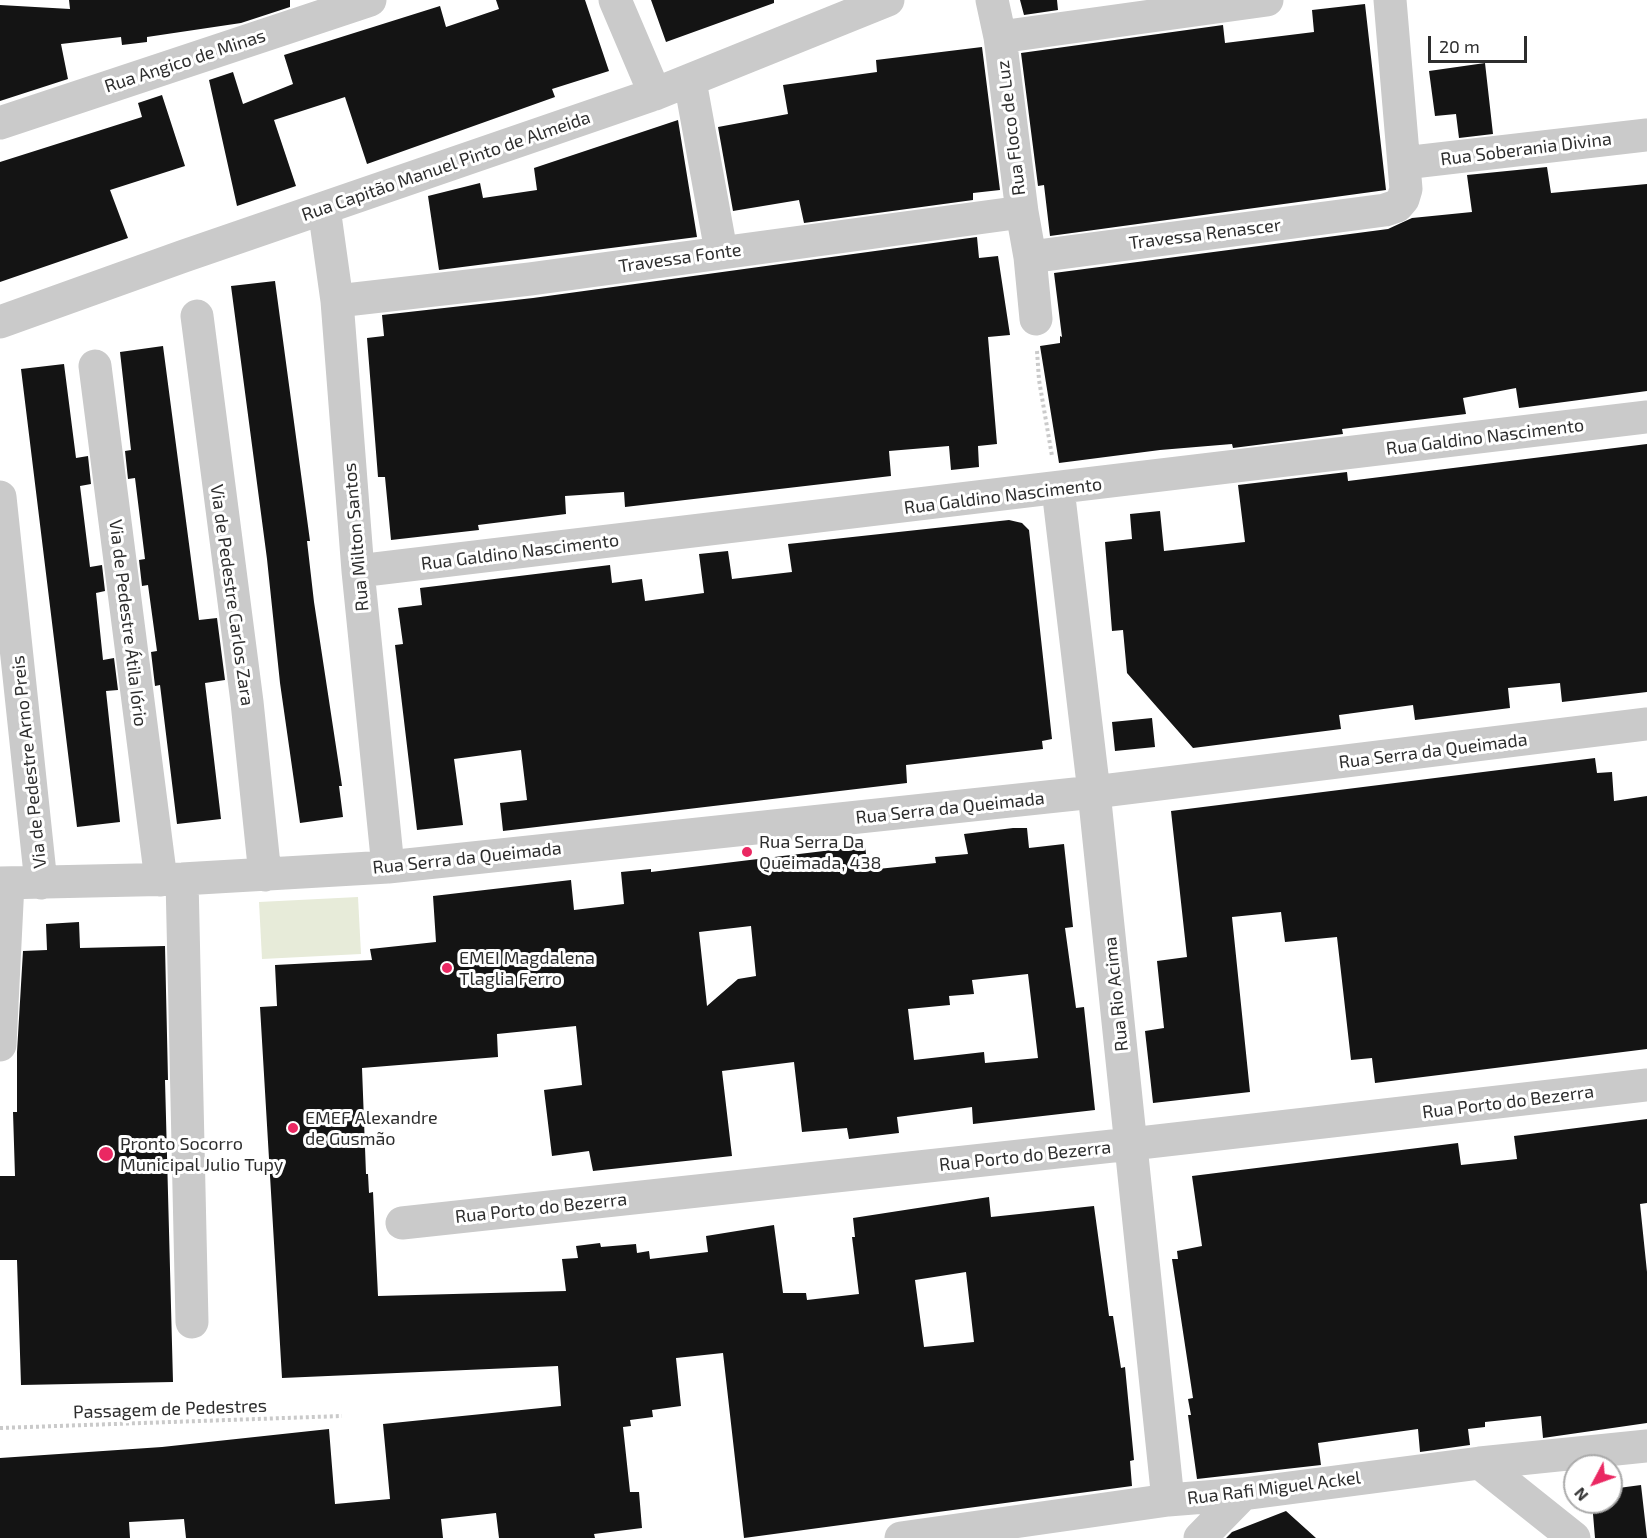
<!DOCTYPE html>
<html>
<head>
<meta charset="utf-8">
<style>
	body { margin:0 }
	#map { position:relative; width:1647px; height:1538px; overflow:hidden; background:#fff; font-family:"Exo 2",sans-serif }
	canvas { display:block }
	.north { position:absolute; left:1563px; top:1454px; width:60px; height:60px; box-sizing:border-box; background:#fff; border:2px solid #ababab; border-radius:50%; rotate:229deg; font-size:16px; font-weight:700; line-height:24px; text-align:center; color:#2d2d2d }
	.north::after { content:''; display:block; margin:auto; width:21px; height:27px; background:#ea2862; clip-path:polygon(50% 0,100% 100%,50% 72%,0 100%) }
	.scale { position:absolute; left:1428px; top:36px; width:99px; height:27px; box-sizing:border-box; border:3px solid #2d2d2d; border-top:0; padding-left:8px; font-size:18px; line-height:21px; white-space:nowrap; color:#2d2d2d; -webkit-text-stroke:4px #fff; paint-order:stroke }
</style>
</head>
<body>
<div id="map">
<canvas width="1647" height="1538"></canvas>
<div class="north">N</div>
<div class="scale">20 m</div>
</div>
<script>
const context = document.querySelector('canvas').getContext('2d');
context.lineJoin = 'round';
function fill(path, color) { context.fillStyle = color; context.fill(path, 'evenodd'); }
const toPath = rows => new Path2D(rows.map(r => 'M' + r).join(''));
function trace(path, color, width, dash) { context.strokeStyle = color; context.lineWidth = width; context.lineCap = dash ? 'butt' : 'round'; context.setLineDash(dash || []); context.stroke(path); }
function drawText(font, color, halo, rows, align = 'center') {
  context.font = font + ' "Exo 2",sans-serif'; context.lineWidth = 6; context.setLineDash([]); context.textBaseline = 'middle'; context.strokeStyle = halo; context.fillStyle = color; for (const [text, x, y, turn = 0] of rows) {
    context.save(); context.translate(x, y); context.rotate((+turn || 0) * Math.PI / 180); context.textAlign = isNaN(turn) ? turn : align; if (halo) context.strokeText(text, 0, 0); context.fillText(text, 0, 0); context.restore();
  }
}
fill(toPath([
	[358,897,361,954,262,959,259,902]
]), '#e7ebd9');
fill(toPath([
	[69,0,290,0,290,7,241,23,147,37,147,42,122,45,121,37,61,44,68,79,0,101,0,5,70,9],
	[496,0,585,0,609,71,552,89,555,97,367,164,345,97,274,120,296,186,237,206,209,80,233,72,243,104,293,84,284,55,440,6,446,27,499,9],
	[651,0,774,0,774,3,666,42],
	[1020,0,1057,0,1058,10,1024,15],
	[1365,4,1386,190,1050,236,1044,185,1038,186,1021,53,1223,25,1225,43,1314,32,1312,10],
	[982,47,1000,190,973,193,973,200,804,223,799,200,733,211,718,127,788,114,783,85,877,72,876,60],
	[1485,63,1493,134,1459,138,1456,114,1435,116,1429,71],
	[162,95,185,166,110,190,128,238,0,282,0,162,142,117,138,103],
	[678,120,697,237,439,270,428,196,480,183,483,198,537,190,534,168],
	[1547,167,1551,193,1647,184,1647,391,1519,408,1516,388,1463,398,1466,414,1342,429,1343,434,1233,448,1232,444,1160,450,1059,463,1040,346,1060,343,1060,336,1062,337,1054,273,1388,229,1412,218,1472,212,1467,175],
	[977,237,979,258,998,256,1010,335,988,337,997,444,978,446,979,467,951,470,949,446,889,451,891,476,625,507,624,492,565,496,566,514,478,525,479,530,391,540,385,477,378,477,367,338,384,336,382,315,533,298],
	[275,281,310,541,307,541,314,602,342,786,339,786,343,817,300,823,280,683,267,559,231,286],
	[163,346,199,620,217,618,225,680,205,683,221,819,177,824,160,685,155,686,151,652,157,651,148,585,142,586,139,560,145,559,135,478,128,479,125,451,131,450,120,352],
	[64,364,76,458,88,456,91,484,80,486,90,567,102,565,105,591,96,593,103,660,114,658,118,690,106,691,120,822,77,827,21,369],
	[1647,444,1647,692,1562,702,1560,683,1508,688,1510,708,1415,720,1413,705,1339,715,1341,729,1193,748,1127,673,1123,630,1112,631,1105,542,1132,539,1130,514,1160,511,1164,551,1245,542,1238,485,1347,472,1348,481],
	[1009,520,1022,523,1029,530,1052,739,1042,741,1043,749,906,765,907,783,503,831,500,803,527,800,521,750,454,759,463,825,417,830,395,645,403,644,398,608,422,605,420,588,610,565,612,583,642,579,645,601,704,593,699,554,728,551,732,579,792,572,788,544],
	[1152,718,1155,747,1115,751,1112,722],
	[1595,758,1597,773,1612,772,1614,801,1647,796,1647,1049,1375,1083,1372,1058,1351,1060,1337,937,1285,942,1281,912,1232,917,1250,1092,1153,1103,1145,1031,1164,1028,1157,961,1187,957,1171,811],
	[1013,828,1027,828,1029,848,1064,844,1073,927,1065,928,1076,1008,1084,1007,1095,1110,973,1124,972,1107,897,1117,899,1133,849,1139,847,1128,802,1132,794,1062,722,1071,732,1156,593,1171,589,1151,552,1156,544,1090,582,1085,576,1026,497,1034,498,1057,362,1068,366,1174,368,1174,369,1193,373,1192,378,1296,566,1291,562,1259,578,1258,576,1246,600,1243,601,1247,636,1244,637,1253,649,1251,650,1259,708,1252,706,1236,774,1225,783,1293,806,1293,807,1300,859,1294,852,1237,855,1237,853,1218,989,1197,991,1217,1094,1206,1109,1316,1113,1316,1121,1368,1125,1367,1134,1460,1130,1461,1132,1486,744,1538,723,1353,676,1358,681,1406,652,1410,653,1417,630,1420,631,1426,623,1427,630,1492,639,1492,642,1528,594,1534,595,1538,499,1538,496,1513,441,1519,443,1538,186,1538,184,1519,129,1522,130,1538,0,1538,0,1458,162,1447,329,1429,335,1504,390,1499,383,1424,561,1406,558,1366,282,1378,260,1007,277,1006,275,965,372,960,370,949,436,942,433,896,571,880,574,910,624,904,621,872,651,869,651,872,865,846,868,870,936,863,935,857,968,854,964,834],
	[751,926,756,976,738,979,707,1006,699,932],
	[1028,974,1038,1058,985,1063,984,1052,914,1060,908,1009,950,1005,949,996,974,994,972,980],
	[966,1272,974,1342,924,1347,915,1280],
	[79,922,80,948,165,946,168,1080,165,1080,173,1382,21,1385,17,1260,0,1260,0,1176,15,1176,13,1112,17,1112,17,1052,23,951,47,950,46,924],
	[1647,1119,1647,1203,1640,1204,1647,1272,1647,1423,1543,1438,1541,1416,1485,1422,1485,1427,1468,1429,1470,1445,1420,1452,1418,1429,1318,1443,1321,1465,1197,1479,1188,1415,1191,1415,1188,1399,1193,1398,1172,1259,1178,1259,1177,1251,1202,1246,1192,1176,1458,1143,1461,1165,1517,1159,1514,1136],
	[1641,1485,1647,1538,1595,1538,1592,1502,1611,1502,1611,1489],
	[1286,1511,1316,1538,1226,1538,1232,1532]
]), '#141414');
trace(toPath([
	[1037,351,1039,380,1052,456],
	[0,1428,342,1416]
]), '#cacaca', 4, [3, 3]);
trace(toPath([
	[615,0,655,94],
	[992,0,1000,37,1022,212,1030,257,1036,319],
	[1000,37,1267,0],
	[690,81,721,251],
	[0,123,370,0],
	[1404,163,1647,135],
	[324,208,337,301,358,571,388,867],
	[1030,257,1385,210,1397,206,1403,199,1406,189,1390,0],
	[337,301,530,279,1022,212],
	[197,316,247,702,265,875],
	[0,322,184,256,655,94,888,0],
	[95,366,161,880],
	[1058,489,1094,792,1168,1500],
	[0,497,41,883],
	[358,571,1647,417],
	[182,879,192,1322],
	[0,883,182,879,388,867,1094,792,1647,724],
	[0,1045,8,883],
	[402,1223,1131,1144,1647,1085],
	[1480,1463,1574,1538],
	[901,1538,1168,1500,1243,1494,1480,1463,1647,1446],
	[1200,1538,1243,1494]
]), '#cacaca', 33);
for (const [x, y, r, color] of [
	[747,852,6,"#ea2862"],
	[447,968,6,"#ea2862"],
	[293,1128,6,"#ea2862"],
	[106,1154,8,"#ea2862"]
]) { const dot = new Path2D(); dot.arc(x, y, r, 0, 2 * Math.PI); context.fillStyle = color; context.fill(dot); trace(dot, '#fff', 2); }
drawText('18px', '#2d2d2d', '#fff', [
	["Rua Angico de Minas",185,61,-18],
	["Rua Floco de Luz",1011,128,-97],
	["Rua Soberania Divina",1526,149,-7],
	["Rua Capitão Manuel Pinto de Almeida",446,166,-19],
	["Travessa Renascer",1205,234,-7],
	["Travessa Fonte",680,258,-8],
	["Rua Galdino Nascimento",1485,437,-7],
	["Rua Galdino Nascimento",1003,496,-7],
	["Rua Milton Santos",356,537,-95],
	["Rua Galdino Nascimento",520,552,-7],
	["Via de Pedestre Carlos Zara",232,595,82],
	["Via de Pedestre Átila Iório",128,623,83],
	["Rua Serra da Queimada",1433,751,-7],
	["Via de Pedestre Arno Preis",29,762,-96],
	["Rua Serra da Queimada",950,808,-6],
	["Rua Serra da Queimada",467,858,-6],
	["Rua Rio Acima",1116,994,-96],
	["Rua Porto do Bezerra",1508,1102,-7],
	["Rua Porto do Bezerra",1025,1156,-6],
	["Rua Porto do Bezerra",541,1208,-6],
	["Passagem de Pedestres",170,1409,-2],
	["Rua Rafi Miguel Ackel",1274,1488,-7]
]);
drawText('18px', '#2d2d2d', '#fff', [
	["Rua Serra Da",759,842],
	["Queimada, 438",759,863],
	["EMEI Magdalena",459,958],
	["Tlaglia Ferro",459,979],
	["EMEF Alexandre",305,1118],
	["de Gusmão",305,1139],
	["Pronto Socorro",120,1144],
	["Municipal Julio Tupy",120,1165]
], 'left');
</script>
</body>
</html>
